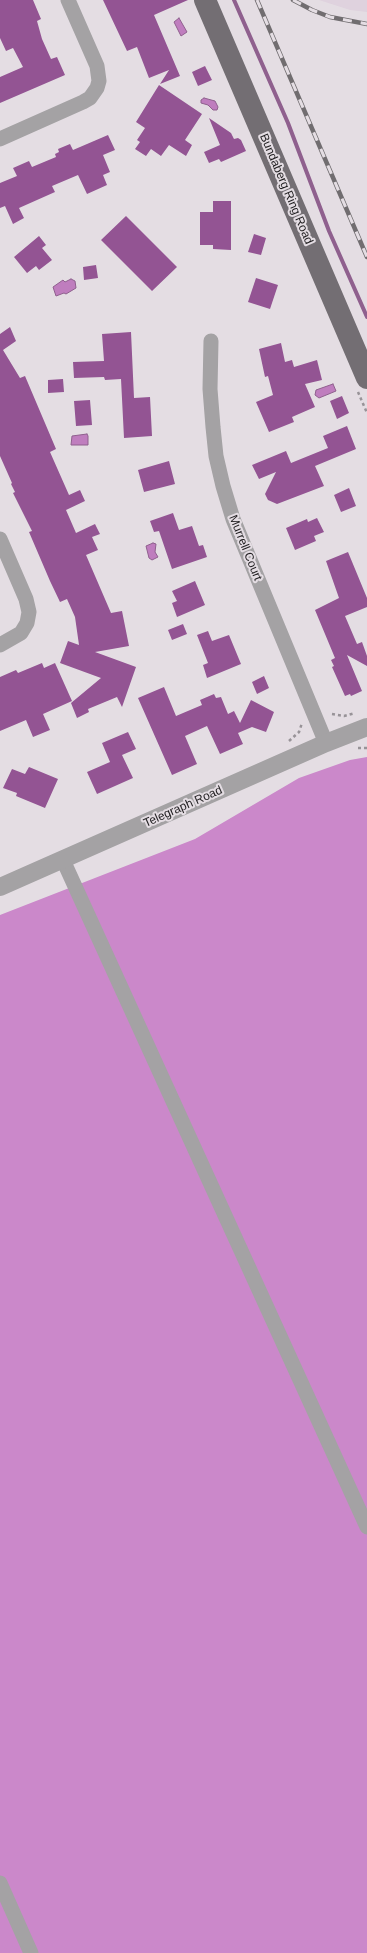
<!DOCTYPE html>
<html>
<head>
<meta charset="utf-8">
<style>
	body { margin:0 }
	canvas { display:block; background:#e4dde3 }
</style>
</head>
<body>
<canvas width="367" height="1953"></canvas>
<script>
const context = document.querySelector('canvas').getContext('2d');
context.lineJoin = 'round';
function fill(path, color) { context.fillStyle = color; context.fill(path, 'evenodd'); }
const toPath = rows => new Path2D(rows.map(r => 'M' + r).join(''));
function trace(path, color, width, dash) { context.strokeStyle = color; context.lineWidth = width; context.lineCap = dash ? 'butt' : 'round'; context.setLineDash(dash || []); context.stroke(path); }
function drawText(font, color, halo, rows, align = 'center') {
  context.font = font + ' Helvetica,sans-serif'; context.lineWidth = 4; context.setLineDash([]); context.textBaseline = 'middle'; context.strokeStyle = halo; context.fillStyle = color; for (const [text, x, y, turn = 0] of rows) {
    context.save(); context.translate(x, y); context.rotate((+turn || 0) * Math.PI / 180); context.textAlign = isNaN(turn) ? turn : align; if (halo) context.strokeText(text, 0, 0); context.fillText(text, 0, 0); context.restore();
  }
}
fill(toPath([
	[319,0,367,0,367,12,350,10]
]), '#dfd2de');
fill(toPath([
	[367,757,367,1953,0,1953,0,915,195,839,299,778,350,760]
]), '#cb88ca');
const water = toPath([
	[179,18,187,32,181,36,174,22,179,18],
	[204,98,215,101,218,107,217,110,213,110,208,105,201,103,201,100,204,98],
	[71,279,75,281,76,288,66,294,64,293,56,296,53,287,63,280,65,282,71,279],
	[333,384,336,391,319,398,315,395,316,390,333,384],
	[87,434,88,436,88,445,71,445,72,436,87,434],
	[153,543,156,544,155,552,158,557,152,560,149,558,146,546,153,543]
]);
fill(water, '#bf7dbe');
trace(water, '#8f608e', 1);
trace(toPath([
	[234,0,288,123,329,231,367,317]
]), '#8f608e', 4);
fill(toPath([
	[0,0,33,0,41,19,37,21,42,39,51,59,57,57,65,75,0,103,0,77,23,67,13,48,6,51,0,38],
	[103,0,188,0,154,15,180,76,160,84,169,70,149,78,137,47,127,51],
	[205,66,212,80,198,86,192,72],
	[159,85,202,114,185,140,192,145,186,156,169,145,161,156,151,149,146,156,135,149,140,142,137,140,145,128,136,122],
	[209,118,231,133,234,139,238,138,241,140,246,151,221,162,219,159,209,163,204,152,220,145],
	[108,135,115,150,103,155,110,172,103,175,107,185,87,194,78,175,52,186,55,192,19,208,24,218,13,224,5,206,0,208,0,183,17,176,13,168,29,161,32,167,56,157,55,154,59,152,58,149,70,144,73,150],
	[213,201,231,201,231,250,213,249,213,245,200,245,200,212,213,212],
	[126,216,177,267,152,291,101,240],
	[254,234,266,238,261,255,248,252],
	[39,236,46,245,42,248,52,260,39,270,36,266,27,273,14,257],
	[96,265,98,278,84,280,83,267],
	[256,278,278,285,270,309,248,302],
	[10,327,16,341,3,350,20,378,25,376,56,449,50,452,69,495,80,490,85,501,66,510,76,533,95,524,100,534,92,537,98,550,86,555,111,613,122,611,129,646,95,652,136,667,122,707,117,697,88,709,89,712,77,718,71,703,101,678,60,663,68,641,79,645,75,617,67,599,60,602,50,581,29,532,32,531,13,493,15,492,11,484,12,483,0,456,0,334],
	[131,332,134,398,150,397,152,436,124,438,121,379,105,380,104,377,74,378,73,362,104,361,102,334],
	[281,343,285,362,292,360,294,367,317,360,322,380,305,384,315,407,292,417,294,422,269,432,256,402,273,395,268,376,265,377,259,349],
	[63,379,64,392,48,393,48,380],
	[342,396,349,413,337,419,330,401],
	[90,400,92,425,76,426,74,401],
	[347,426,356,449,315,466,324,486,277,504,268,500,265,494,276,472,259,479,252,465,286,451,291,463,328,448,323,436],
	[169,461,175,484,144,492,138,470],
	[349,488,356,506,341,512,334,495],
	[173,513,179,530,192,526,199,546,203,545,207,557,172,569,159,531,154,532,150,521],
	[317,518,324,532,314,536,316,541,295,550,286,528,307,519,308,522],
	[348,552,367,598,367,607,345,616,357,644,362,642,367,656,367,666,347,655,362,691,351,696,350,694,345,696,332,667,334,666,331,660,335,658,315,610,339,598,326,561],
	[195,581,205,605,177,617,172,603,177,601,172,591],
	[183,624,187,634,172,640,168,630],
	[208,631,212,641,229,635,241,664,207,678,203,665,208,663,197,635],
	[42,663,44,668,55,663,72,701,43,714,50,730,33,737,26,720,0,731,0,677,16,670,18,673],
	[264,676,269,688,257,694,252,682],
	[164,687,176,716,202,705,200,700,214,694,216,698,221,697,228,714,234,711,240,723,251,700,274,712,266,732,252,727,238,733,243,744,220,754,207,726,185,736,197,764,172,775,138,698],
	[128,732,136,749,122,755,133,778,97,794,87,772,110,762,102,743],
	[29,767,58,779,45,808,16,796,17,793,3,788,12,769,25,774]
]), '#935493');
trace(toPath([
	[358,392,367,413],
	[332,714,344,716,355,713],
	[289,741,299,732,302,723],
	[358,748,367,748]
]), '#989398', 2.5, [3, 3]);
trace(toPath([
	[0,139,83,102,90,98,97,88,99,81,97,66,68,0],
	[211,341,210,389,213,427,216,456,223,486,233,519,326,743],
	[0,539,26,599,29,612,27,623,21,633,0,645],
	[63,860,367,1527],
	[0,1883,31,1953]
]), '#a4a2a4', 15);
trace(toPath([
	[0,887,326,743,367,727]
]), '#a4a2a4', 18);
trace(toPath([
	[205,0,367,378]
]), '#736e73', 22);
const rail = toPath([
	[257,0,367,257],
	[293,0,312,10,330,17,367,24]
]);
trace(rail, '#716d70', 4.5);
trace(rail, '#e4dde3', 3, [9]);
drawText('12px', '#1f1d1f', '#e4dde3', [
	["Bundaberg Ring Road",286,189,67],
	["Murrell Court",245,548,68],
	["Telegraph Road",183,807,-24]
]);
</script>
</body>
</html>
